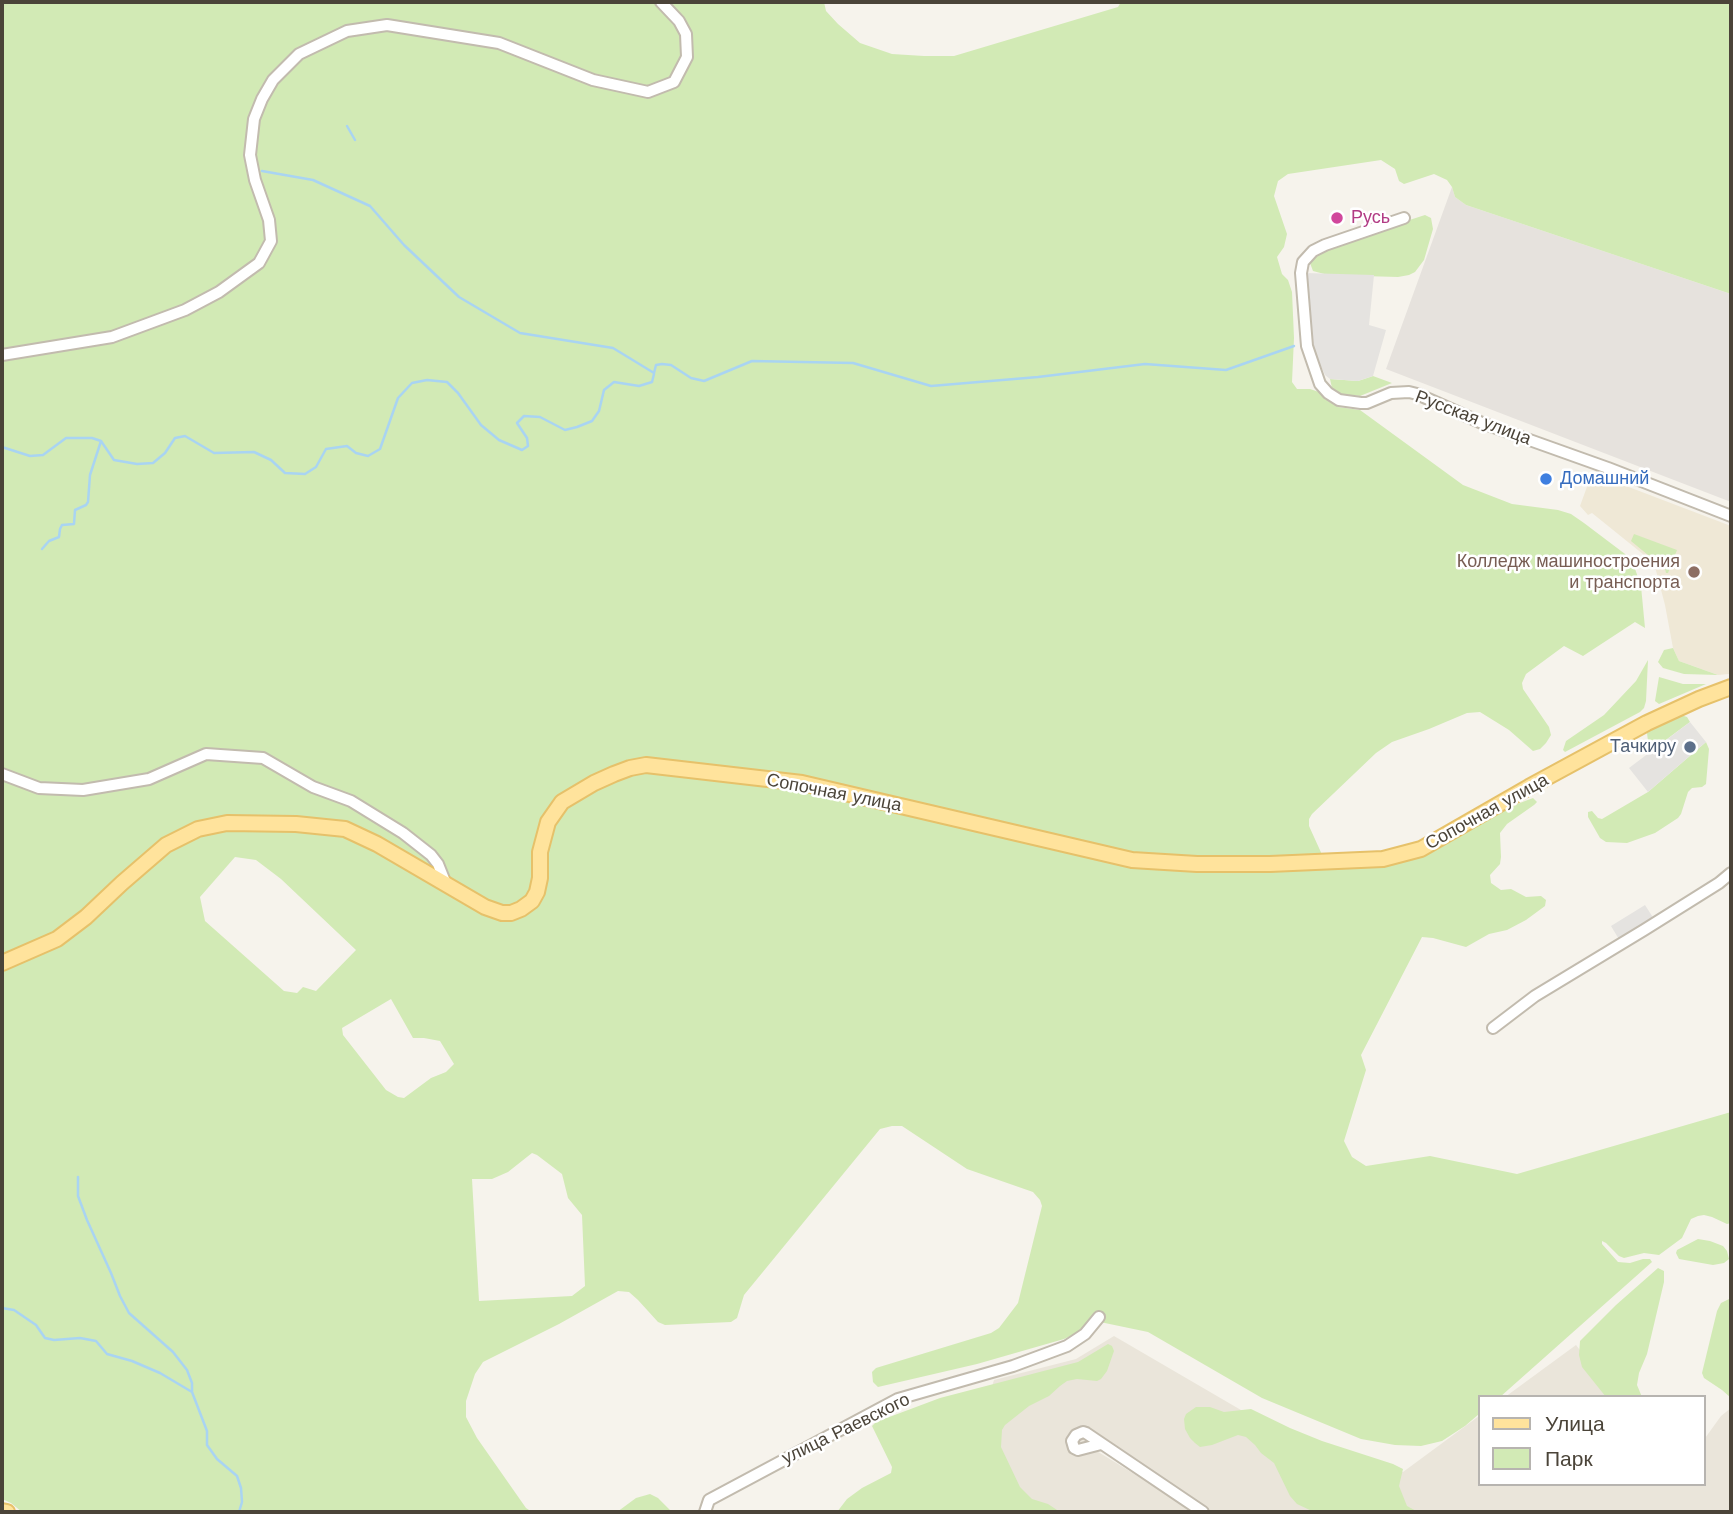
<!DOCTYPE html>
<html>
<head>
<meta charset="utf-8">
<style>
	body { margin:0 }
	#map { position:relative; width:1733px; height:1514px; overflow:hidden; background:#f6f3ec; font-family:"Work Sans",sans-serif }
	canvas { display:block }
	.frame { position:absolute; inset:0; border:4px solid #4b4439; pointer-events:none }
	.legend { position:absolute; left:1478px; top:1395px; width:228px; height:91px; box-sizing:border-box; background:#fff; border:2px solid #b7b4b0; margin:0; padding:9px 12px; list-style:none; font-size:21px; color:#4b4439 }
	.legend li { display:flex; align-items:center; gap:14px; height:35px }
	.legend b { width:35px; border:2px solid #b7b4b0 }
</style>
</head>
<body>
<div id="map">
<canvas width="1733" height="1514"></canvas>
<div class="frame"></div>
<ul class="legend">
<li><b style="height:9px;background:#ffe39c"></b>Улица</li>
<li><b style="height:19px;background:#d2eab5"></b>Парк</li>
</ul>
</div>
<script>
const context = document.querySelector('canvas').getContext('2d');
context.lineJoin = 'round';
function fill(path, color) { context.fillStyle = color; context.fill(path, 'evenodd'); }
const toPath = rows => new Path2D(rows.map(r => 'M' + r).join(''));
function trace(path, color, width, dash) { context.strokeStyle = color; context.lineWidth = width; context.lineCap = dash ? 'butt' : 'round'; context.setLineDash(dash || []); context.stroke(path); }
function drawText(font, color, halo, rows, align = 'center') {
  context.font = font + ' "Work Sans",sans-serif'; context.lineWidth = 5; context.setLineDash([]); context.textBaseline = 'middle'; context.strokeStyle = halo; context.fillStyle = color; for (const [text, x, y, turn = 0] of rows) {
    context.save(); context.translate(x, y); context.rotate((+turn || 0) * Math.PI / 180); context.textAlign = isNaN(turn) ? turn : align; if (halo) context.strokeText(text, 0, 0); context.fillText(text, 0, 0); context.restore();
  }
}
fill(toPath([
	[1114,1336,1301,1445,1373,1466,1403,1472,1479,1416,1479,1484,1703,1484,1703,1441,1721,1416,1731,1408,1731,1512,1213,1512,1097,1435,1090,1447,1159,1489,1191,1512,989,1512,963,1478,994,1380,1076,1359],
	[1576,1345,1616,1397,1505,1397]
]), '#eae5da');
fill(toPath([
	[1452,187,1455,197,1466,205,1731,294,1731,502,1386,369]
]), '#e6e2dd');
fill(toPath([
	[1592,473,1731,526,1731,665,1729,674,1718,675,1679,661,1673,648,1665,605,1654,563,1592,513,1588,515,1580,506]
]), '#efe8d6');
fill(toPath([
	[2,2,824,2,826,11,838,24,860,43,892,54,924,56,954,56,1118,7,1121,2,1731,2,1731,294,1466,205,1455,197,1452,187,1447,180,1434,174,1404,184,1399,181,1395,169,1381,160,1288,174,1278,181,1274,196,1287,234,1284,247,1277,257,1282,274,1288,280,1292,292,1294,338,1292,382,1297,389,1310,389,1319,392,1325,399,1338,407,1360,410,1463,485,1512,504,1558,510,1571,514,1584,523,1629,557,1633,563,1641,586,1645,628,1635,622,1583,656,1564,646,1526,674,1522,683,1523,689,1549,727,1551,735,1546,743,1540,749,1533,751,1509,730,1480,712,1467,713,1429,729,1392,742,1376,753,1312,814,1309,819,1309,826,1324,859,1329,863,1350,868,1388,863,1512,806,1533,798,1537,802,1534,805,1507,824,1500,833,1501,857,1500,864,1490,875,1491,883,1501,890,1511,889,1526,897,1541,896,1546,900,1545,906,1526,920,1507,930,1489,934,1466,947,1433,938,1422,937,1361,1055,1366,1070,1344,1141,1352,1157,1366,1166,1430,1156,1517,1174,1731,1112,1731,1223,1727,1224,1712,1217,1704,1215,1698,1216,1691,1219,1682,1238,1659,1255,1644,1253,1624,1258,1619,1256,1606,1243,1602,1241,1602,1244,1618,1262,1630,1263,1643,1259,1650,1259,1652,1262,1500,1397,1479,1397,1479,1414,1465,1426,1442,1441,1421,1446,1395,1445,1361,1439,1262,1398,1148,1332,1100,1322,1064,1339,977,1364,878,1387,873,1382,872,1372,876,1368,991,1333,999,1328,1018,1303,1042,1206,1040,1200,1033,1192,967,1169,902,1126,892,1126,880,1129,744,1295,737,1318,731,1322,665,1325,658,1322,638,1300,629,1292,618,1291,559,1324,483,1362,475,1374,466,1401,466,1417,477,1438,526,1508,532,1512,22,1512,11,1503,2,1499],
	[235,857,256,860,281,879,356,950,316,991,303,987,297,993,284,991,205,921,200,897],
	[391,999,413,1038,424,1038,440,1041,454,1064,446,1072,431,1078,404,1098,398,1097,386,1090,343,1035,342,1028],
	[532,1153,537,1155,562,1174,568,1198,582,1215,585,1286,572,1296,479,1301,472,1179,492,1179,508,1172],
	[1425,215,1431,218,1433,229,1424,260,1415,272,1409,275,1398,277,1328,275,1313,271,1310,263,1312,258,1329,246],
	[1373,376,1392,383,1360,396,1340,394,1332,388,1330,379,1358,381],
	[1634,534,1677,550,1668,573,1666,573,1663,560,1654,560,1631,541],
	[1673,648,1679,661,1718,675,1684,674,1663,668,1658,662,1664,650],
	[1648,660,1646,701,1644,708,1640,712,1565,752,1563,750,1566,741,1604,715,1636,681],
	[1659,677,1683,684,1706,684,1659,704,1655,701],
	[1681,715,1687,717,1690,722,1655,748,1648,741,1647,733,1672,718],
	[1706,742,1709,749,1706,784,1702,787,1692,788,1688,792,1681,814,1678,818,1655,833,1627,843,1606,842,1600,838,1588,817,1588,812,1592,811,1598,818,1602,819,1648,792],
	[1698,1239,1710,1241,1723,1246,1727,1251,1729,1259,1724,1263,1713,1265,1679,1259,1676,1253,1677,1250],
	[1658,1268,1664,1271,1664,1282,1647,1354,1639,1373,1637,1385,1642,1397,1606,1397,1582,1367,1579,1355,1580,1341,1616,1305],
	[1731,1298,1731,1398,1722,1390,1704,1378,1702,1373,1717,1311,1721,1303],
	[1108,1344,1112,1346,1114,1351,1107,1371,1101,1379,1097,1381,1077,1379,1067,1381,1060,1386,1049,1396,1029,1406,1005,1425,1002,1430,1001,1447,1020,1487,1032,1499,1048,1504,1060,1512,837,1512,847,1499,862,1488,891,1473,892,1467,872,1426,876,1422,940,1398,1078,1362],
	[1196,1407,1210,1407,1224,1412,1251,1409,1290,1428,1322,1441,1393,1464,1403,1469,1399,1486,1407,1506,1418,1512,1314,1512,1297,1504,1290,1496,1274,1463,1261,1453,1255,1445,1246,1437,1238,1435,1212,1445,1200,1447,1195,1443,1190,1438,1185,1429,1184,1419,1186,1414],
	[650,1494,658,1498,672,1512,617,1512,636,1498]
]), '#d2eab5');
fill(toPath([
	[1305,273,1374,275,1369,325,1386,330,1373,376,1358,381,1330,379,1325,375,1314,351],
	[1690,722,1706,742,1648,792,1629,768],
	[1645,905,1654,919,1620,941,1611,926]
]), '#e5e3e0');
trace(toPath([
	[347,126,355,140],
	[262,171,313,180,370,206,404,245,459,297,520,333,613,348,654,373,656,365,662,364,671,365,691,378,704,381,752,361,853,363,931,386,1038,377,1145,364,1226,370,1294,346],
	[2,447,30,456,43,455,66,438,92,438,101,441,114,460,137,464,153,463,165,453,175,438,185,436,214,453,254,452,271,460,285,473,305,474,316,467,326,449,347,446,356,453,368,456,380,449,398,398,412,383,427,380,447,382,458,393,481,425,499,440,522,450,528,446,527,438,517,423,524,416,540,417,565,430,577,427,592,421,599,411,604,390,614,382,639,386,652,382,654,374],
	[42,549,49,541,59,537,60,529,62,525,74,524,75,510,86,505,88,502,90,475,101,441],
	[78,1177,78,1196,87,1220,111,1273,120,1296,129,1313,173,1352,187,1370,192,1383,192,1392],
	[2,1308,14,1310,36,1325,45,1338,54,1340,80,1338,96,1341,107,1354,132,1361,160,1373,192,1392,207,1431,207,1445,217,1459,237,1476,241,1488,242,1502,239,1512]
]), '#a9d4f2', 2.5);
const minor = toPath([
	[1404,218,1325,245,1313,251,1303,262,1301,273,1307,346,1320,384,1328,393,1339,400,1361,403,1367,403,1391,393,1409,392,1417,394,1482,423,1608,468,1731,516],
	[2,355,112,337,185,310,219,292,259,263,271,241,269,220,255,180,250,155,254,119,262,99,273,80,299,54,347,31,387,25,499,43,593,80,648,92,674,82,687,57,686,34,679,21,661,2],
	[2,774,39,788,83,790,149,779,206,754,263,758,313,787,351,801,403,833,431,855,438,864,446,884],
	[1493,1028,1535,996,1644,930,1719,883,1731,873],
	[1101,1444,1078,1450,1074,1448,1072,1441,1076,1435,1083,1432,1086,1433,1203,1512],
	[705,1512,709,1500,898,1399,1013,1366,1067,1346,1085,1334,1099,1317]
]);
const major = toPath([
	[2,963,57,939,86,917,122,883,166,845,198,829,227,823,296,824,345,829,377,844,485,907,502,913,511,913,521,909,532,901,537,892,540,878,540,852,548,822,562,802,594,783,614,774,630,768,646,765,802,783,1132,860,1197,864,1270,864,1383,859,1421,849,1529,787,1647,723,1699,699,1731,687],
	[2,1511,7,1512]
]);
trace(minor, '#c2bbae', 14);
trace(major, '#e6c16a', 18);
trace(minor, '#fff', 10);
trace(major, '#ffe39c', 14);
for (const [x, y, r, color] of [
	[1337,218,7,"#d1479c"],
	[1546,479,7,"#3f7fe0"],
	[1694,572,7,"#8d6e63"],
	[1690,747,7,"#5c6f8a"]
]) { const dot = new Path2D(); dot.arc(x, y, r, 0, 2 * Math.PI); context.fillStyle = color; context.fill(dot); trace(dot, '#fff', 2.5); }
drawText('18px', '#b23c85', '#fff', [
	["Русь",1351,218]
], 'left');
drawText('18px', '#4b4439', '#fff', [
	["Русская улица",1473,418,21],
	["Сопочная улица",834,793,11],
	["Сопочная улица",1487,812,-29],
	["улица Раевского",846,1429,-26]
]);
drawText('18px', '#366cbe', '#fff', [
	["Домашний",1560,479]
], 'left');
drawText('18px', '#785e54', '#fff', [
	["Колледж машиностроения",1680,562],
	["и транспорта",1680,583]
], 'right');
drawText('18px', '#4e5e75', '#fff', [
	["Тачкиру",1676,747]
], 'right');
</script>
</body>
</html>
